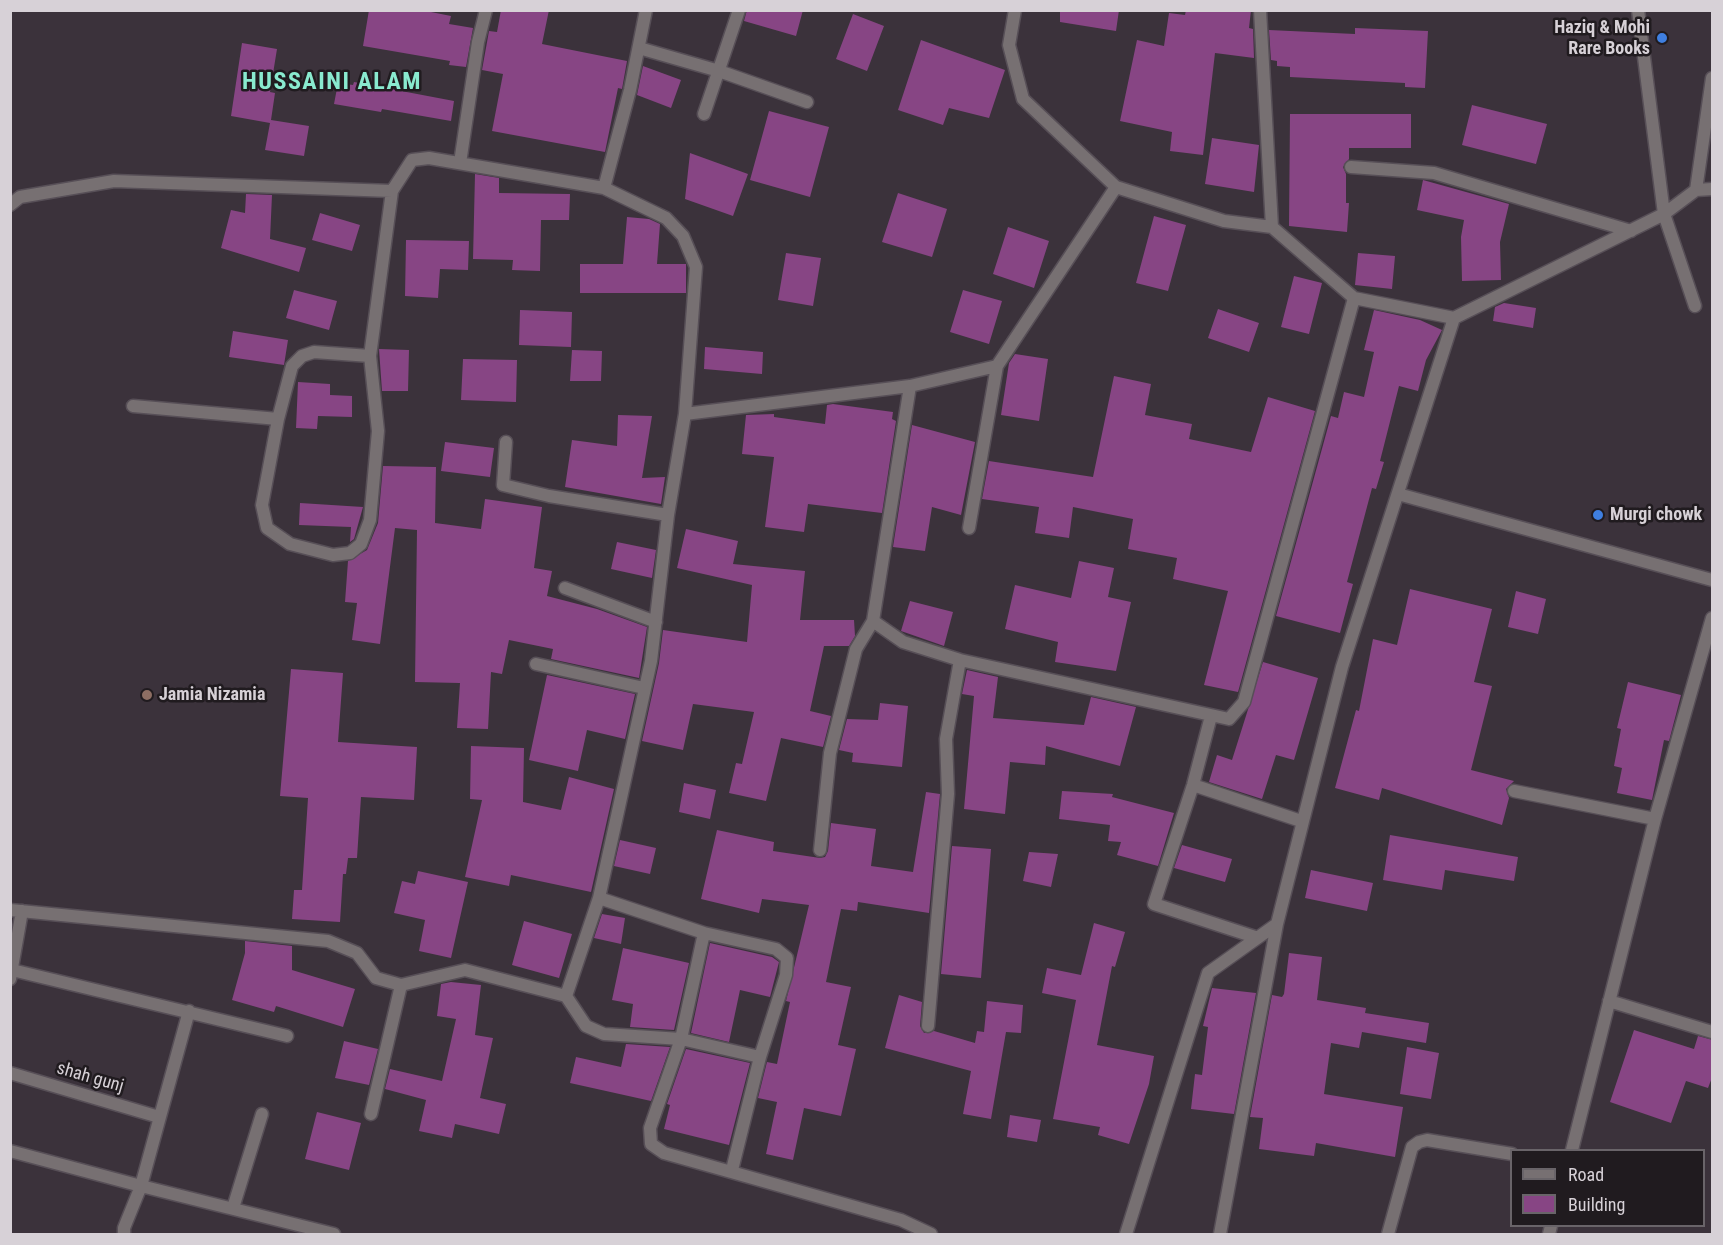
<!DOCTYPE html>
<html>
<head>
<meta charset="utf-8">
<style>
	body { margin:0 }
	#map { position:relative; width:1723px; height:1245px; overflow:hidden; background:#3b323b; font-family:"Roboto Condensed",sans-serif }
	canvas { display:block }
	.frame { position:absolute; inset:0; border:12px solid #d7d1d7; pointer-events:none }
	.legend { position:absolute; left:1510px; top:1149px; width:195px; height:78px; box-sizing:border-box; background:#201b1f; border:2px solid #696469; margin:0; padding:8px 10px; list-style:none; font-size:18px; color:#d7d1d7 }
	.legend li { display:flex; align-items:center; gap:12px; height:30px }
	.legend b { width:30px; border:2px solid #696469 }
</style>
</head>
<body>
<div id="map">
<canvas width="1723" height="1245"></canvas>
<div class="frame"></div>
<ul class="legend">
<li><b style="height:8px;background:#777072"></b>Road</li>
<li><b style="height:16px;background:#874584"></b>Building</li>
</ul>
</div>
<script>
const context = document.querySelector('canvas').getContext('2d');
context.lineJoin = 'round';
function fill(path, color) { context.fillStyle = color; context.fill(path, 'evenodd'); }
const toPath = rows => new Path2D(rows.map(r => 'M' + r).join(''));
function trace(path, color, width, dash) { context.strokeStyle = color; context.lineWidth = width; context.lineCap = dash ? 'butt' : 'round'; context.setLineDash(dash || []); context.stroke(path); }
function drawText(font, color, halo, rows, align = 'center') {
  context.font = font + ' "Roboto Condensed",sans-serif'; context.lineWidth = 5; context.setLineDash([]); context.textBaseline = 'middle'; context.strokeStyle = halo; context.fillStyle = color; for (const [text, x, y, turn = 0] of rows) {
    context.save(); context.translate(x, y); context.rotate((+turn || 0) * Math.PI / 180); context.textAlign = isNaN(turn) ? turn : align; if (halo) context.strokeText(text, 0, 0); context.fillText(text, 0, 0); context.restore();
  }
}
fill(toPath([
	[369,10,421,10,451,16,449,24,473,28,466,67,449,65,450,61,363,46],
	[501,10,549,10,542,44,627,61,622,89,618,88,605,152,492,131,503,74,482,70,489,31,497,32],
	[747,10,803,10,796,36,744,21],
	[1060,10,1119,10,1116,31,1060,22],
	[1186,10,1251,10,1249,28,1253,29,1254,58,1215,53,1203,155,1170,151,1172,132,1120,121,1137,40,1164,46,1169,13,1185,15],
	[853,14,884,26,867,71,836,59],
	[1355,28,1428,31,1425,88,1405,87,1405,83,1290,77,1290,67,1277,66,1277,61,1271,60,1269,30,1355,34],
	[921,40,1005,70,989,118,949,108,943,125,898,110],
	[242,43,277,49,270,92,275,93,271,120,309,126,304,156,265,150,270,123,231,116],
	[643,66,681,80,671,108,637,95],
	[354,82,454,101,451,121,382,109,381,112,334,104,338,83,353,85],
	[1472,105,1547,124,1536,164,1462,145],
	[769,111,829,127,810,197,750,180],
	[1290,114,1411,114,1411,148,1349,148,1349,159,1343,167,1346,174,1346,203,1349,203,1347,232,1289,226],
	[1212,138,1259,145,1254,192,1205,184],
	[690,153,748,174,733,216,685,199],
	[475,174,499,178,499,193,570,194,569,220,541,220,540,271,512,270,513,260,473,259],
	[1423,180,1509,204,1500,242,1501,280,1462,281,1461,237,1464,220,1417,210],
	[898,193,947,209,932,257,882,242],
	[246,194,272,195,270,239,306,248,299,272,221,248,231,210,245,213],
	[320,213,360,225,352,251,312,240],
	[1154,216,1186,225,1168,291,1136,283],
	[627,217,649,219,660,224,657,264,686,264,686,293,580,293,580,264,623,264],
	[1008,227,1049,241,1034,288,993,274],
	[406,240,469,241,468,270,440,269,438,298,405,296],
	[786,253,821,258,813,306,778,300],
	[1358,253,1395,256,1392,289,1355,285],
	[1294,276,1322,283,1309,334,1281,327],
	[294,290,337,301,329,330,286,318],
	[963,290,1002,301,989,344,950,332],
	[1504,303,1536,308,1533,328,1493,321,1495,307],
	[1218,309,1259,323,1249,352,1208,338],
	[520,310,572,312,571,347,519,345],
	[1374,310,1420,320,1442,330,1426,360,1418,391,1399,386,1380,461,1384,462,1376,489,1372,488,1347,582,1353,584,1340,633,1276,616,1331,416,1338,418,1344,392,1364,397,1374,352,1364,350],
	[233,331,288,340,284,365,229,357],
	[705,347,763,352,762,374,704,369],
	[379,349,409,350,408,391,382,391],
	[572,350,602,351,601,381,570,381],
	[1015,354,1048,359,1039,421,1001,415,1009,363],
	[463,359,517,360,516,402,461,400],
	[1114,376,1151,384,1145,415,1192,424,1189,439,1251,452,1268,397,1315,411,1238,692,1204,685,1228,591,1173,579,1177,558,1128,549,1133,519,1073,507,1069,538,1035,533,1039,507,982,499,989,461,1093,477],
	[298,382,330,384,330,395,352,396,352,417,318,416,317,429,296,428],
	[833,404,893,412,892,419,896,421,882,513,808,504,804,532,765,527,774,457,742,454,746,415,774,414,774,417,825,424,827,405],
	[618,415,652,416,642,478,665,477,661,504,565,487,572,440,617,446],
	[912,425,975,442,961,515,932,507,925,551,893,547],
	[445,442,494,448,490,477,441,471],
	[383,466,436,467,435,523,481,529,485,499,542,507,534,568,552,571,547,596,597,609,647,627,639,678,551,659,553,649,509,640,502,674,491,672,488,729,457,728,460,683,415,682,417,530,395,528,380,644,352,640,357,603,345,602,348,561,367,550,378,523],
	[300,503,363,507,354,539,350,542,351,527,299,525],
	[686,529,738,541,733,564,805,571,800,620,854,620,855,636,849,646,824,646,810,711,831,716,823,747,781,738,766,801,729,793,736,763,742,764,754,712,693,704,683,750,642,741,659,663,663,630,747,642,752,585,677,568],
	[617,542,656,550,652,578,611,569],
	[1079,561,1114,568,1108,597,1131,602,1116,671,1055,662,1058,642,1005,629,1015,585,1071,598],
	[1410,589,1492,609,1474,682,1492,686,1471,770,1514,781,1506,789,1509,798,1502,825,1382,788,1379,800,1335,788,1356,710,1359,711,1373,639,1397,645],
	[1516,591,1546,599,1538,634,1508,627],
	[910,601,953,612,944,646,901,631],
	[1263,662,1318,678,1294,760,1276,755,1262,799,1209,782,1217,755,1232,760],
	[291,669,343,673,338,742,417,747,414,800,361,797,357,858,348,858,346,874,343,874,340,922,292,919,294,890,302,890,308,798,280,796],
	[967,670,998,677,993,718,1084,725,1091,697,1136,707,1120,766,1046,746,1045,765,1010,762,1005,814,964,809,974,696,962,694],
	[547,675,635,694,625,739,587,730,578,771,529,760],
	[1628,682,1681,695,1669,741,1664,740,1652,800,1617,793,1622,768,1614,766,1621,729,1617,728],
	[880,703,908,706,902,767,852,762,853,753,839,750,847,719,878,720],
	[471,746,524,748,523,802,561,810,569,777,614,789,591,892,511,875,509,886,465,877,482,800,470,799],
	[684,783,716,790,710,819,679,812],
	[1062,791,1113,794,1112,797,1174,813,1158,866,1117,855,1121,842,1108,841,1110,825,1059,819],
	[926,792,940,794,929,913,858,902,857,911,841,909,826,982,851,987,838,1045,856,1049,841,1116,804,1108,793,1160,766,1154,777,1102,758,1098,767,1062,777,1064,790,1002,786,1001,809,905,762,899,759,913,701,899,717,830,774,842,773,851,820,858,825,857,828,851,831,823,876,829,871,866,913,872],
	[1390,835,1518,857,1514,881,1445,870,1442,890,1383,880],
	[620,840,656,848,650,874,614,866],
	[1182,845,1232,859,1225,882,1174,868],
	[952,846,991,849,981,978,941,974],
	[1029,852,1058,854,1051,887,1023,881],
	[1311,870,1373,883,1367,911,1305,898],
	[418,871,468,882,451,958,419,951,425,920,394,913,402,881,415,884],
	[602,914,625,918,621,944,594,938],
	[524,921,572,934,559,978,512,965],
	[1094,923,1125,932,1115,967,1112,966,1097,1045,1154,1056,1149,1084,1129,1144,1098,1135,1100,1127,1053,1119,1076,1000,1042,993,1047,968,1081,975],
	[245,941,292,946,292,970,355,989,343,1027,276,1006,274,1012,232,1000,245,953],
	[710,943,772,957,779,962,770,997,740,990,729,1042,691,1033],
	[623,948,689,963,674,1030,630,1027,633,1004,612,1000],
	[1289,953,1322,957,1317,1000,1366,1008,1365,1013,1429,1023,1426,1043,1362,1032,1359,1048,1331,1043,1324,1094,1403,1107,1395,1157,1316,1143,1314,1156,1259,1149,1263,1118,1250,1117,1272,995,1282,997,1284,994],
	[451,982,481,985,475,1035,493,1038,480,1098,506,1104,499,1134,455,1124,452,1138,419,1131,426,1100,385,1089,390,1069,442,1081,456,1019,437,1016,441,984],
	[1212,988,1256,993,1234,1114,1191,1109,1195,1074,1202,1075,1208,1027,1203,1026],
	[899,995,922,1002,920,1026,924,1033,934,1031,975,1043,977,1031,984,1032,987,1001,1023,1005,1021,1033,1006,1032,991,1119,963,1114,971,1071,885,1048],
	[1634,1030,1694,1049,1698,1036,1713,1040,1713,1075,1708,1088,1686,1081,1671,1123,1610,1102],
	[344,1041,378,1049,369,1085,335,1078],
	[626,1044,670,1047,651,1101,570,1083,576,1057,621,1067],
	[1407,1047,1439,1053,1431,1099,1400,1094],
	[686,1049,750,1063,729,1145,664,1129,670,1105,667,1104],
	[317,1112,361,1123,349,1170,305,1159],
	[1010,1115,1041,1120,1037,1142,1007,1137]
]), '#874584');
const street = toPath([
	[1015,10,1009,45,1023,99,1116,187],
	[1260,10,1272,227],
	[639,48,719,71,807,102],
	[704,114,739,10],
	[460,163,478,42,486,10],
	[1351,167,1434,173,1631,231],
	[604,188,630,90,646,10],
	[1696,190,1712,78],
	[10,205,20,197,114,181,392,191],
	[1695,306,1664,214,1696,190,1712,189],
	[910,386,873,621,903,642,960,660],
	[133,406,278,419,292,366,302,356,314,352,370,356],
	[685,414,910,386,997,366,1116,187,1224,221,1272,227,1354,298,1454,318],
	[506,442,503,485,549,496,668,515],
	[1398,494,1712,580],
	[969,528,997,366],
	[565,588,656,622],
	[536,664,644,688],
	[1211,716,1193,785,1154,904,1255,937],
	[1193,785,1301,821],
	[1514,791,1655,819],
	[820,850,830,753,856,649,873,621],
	[599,898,704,933,776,949,787,958,786,975,760,1057,732,1170],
	[10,910,328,941,357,953,376,978,401,985,465,970,566,996,599,898,651,661,668,515,685,414,696,267,683,236,666,218,604,188,429,158,412,160,392,191,370,356,378,431,370,520,361,544,350,553,333,555,290,544,267,528,262,505,278,419],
	[704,933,681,1039,650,1128,651,1144,664,1153,901,1220,931,1234],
	[12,970,287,1036],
	[10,979,22,911],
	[566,996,586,1026,604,1034,681,1039,760,1057],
	[1609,1001,1712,1032],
	[189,1011,141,1186,334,1234],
	[928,1026,948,794,946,739,960,660,1229,719,1244,702,1354,298],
	[10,1073,159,1117],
	[371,1114,401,985],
	[1572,1150,1655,819,1712,618],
	[10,1151,141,1186,124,1228,124,1234],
	[233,1208,262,1114],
	[1126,1234,1208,973,1277,924,1342,667,1454,318,1664,214,1638,10],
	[1220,1234,1277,924],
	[1388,1234,1412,1147,1419,1142,1427,1140,1512,1154],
	[1549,1234,1551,1226]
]);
trace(street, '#574f57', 15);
trace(street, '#777072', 12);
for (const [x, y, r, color] of [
	[1662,38,6,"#3f7fe0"],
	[1598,515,6,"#3f7fe0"],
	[147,695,6,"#8d6e63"]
]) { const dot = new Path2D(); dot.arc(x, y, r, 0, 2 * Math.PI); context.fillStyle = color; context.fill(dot); trace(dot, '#201b1f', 2); }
drawText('bold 18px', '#d7d1d7', '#201b1f', [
	["Haziq & Mohi",1650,28,"right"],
	["Rare Books",1650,49,"right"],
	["Murgi chowk",1610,515],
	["Jamia Nizamia",159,695]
], 'left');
drawText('18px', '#d7d1d7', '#201b1f', [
	["shah gunj",90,1078,16]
]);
context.letterSpacing = '1.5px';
drawText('bold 24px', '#89eacf', '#201b1f', [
	["HUSSAINI ALAM",332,83]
]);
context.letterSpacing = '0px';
</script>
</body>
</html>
